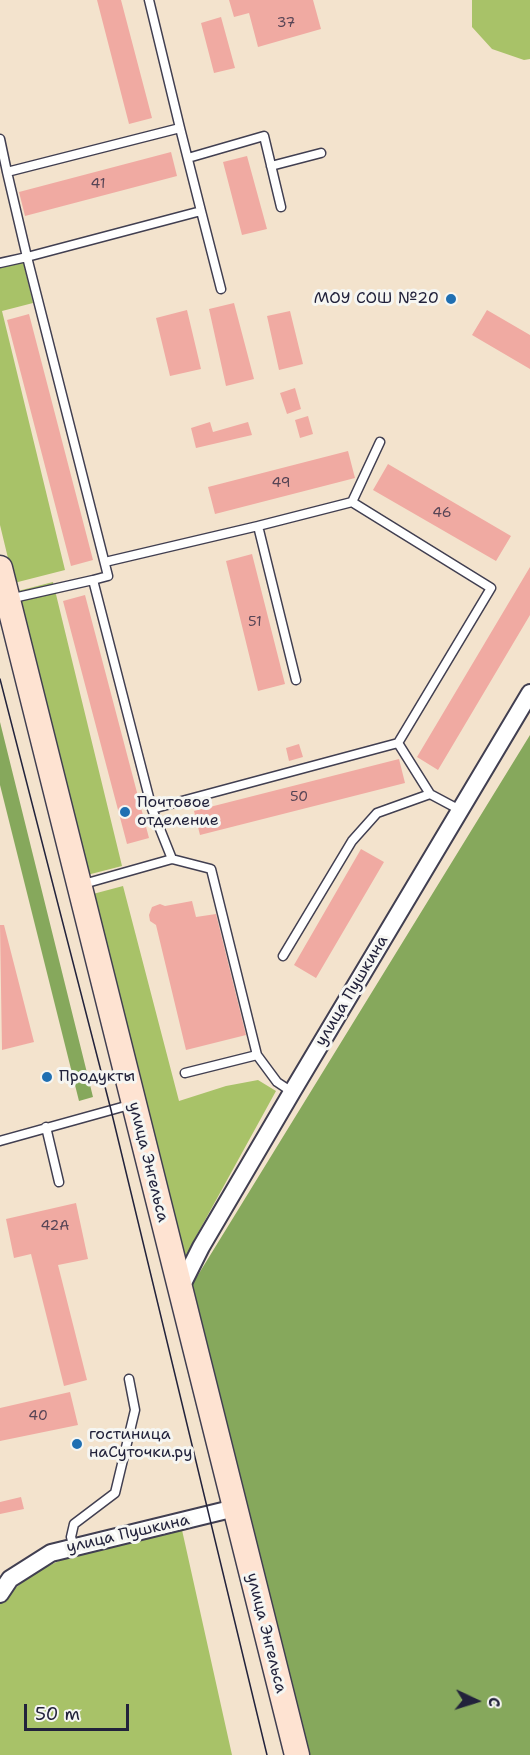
<!DOCTYPE html>
<html>
<head>
<meta charset="utf-8">
<style>
	body { margin:0 }
	#map { position:relative; width:530px; height:1755px; overflow:hidden; background:#f3e3cd; font-family:"Shantell Sans",sans-serif }
	canvas { display:block }
	.north { position:absolute; left:446px; top:1671px; width:60px; height:60px; -webkit-text-stroke:4px #f6f6f2; paint-order:stroke; rotate:94deg; font-size:16px; font-weight:700; line-height:24px; text-align:center; color:#22223b }
	.north::after { content:''; display:block; margin:auto; width:21px; height:27px; background:#22223b; clip-path:polygon(50% 0,100% 100%,50% 72%,0 100%) }
	.scale { position:absolute; left:24px; top:1704px; width:105px; height:27px; box-sizing:border-box; border:3px solid #22223b; border-top:0; padding-left:8px; font-size:18px; line-height:21px; white-space:nowrap; color:#22223b; -webkit-text-stroke:4px #f6f6f2; paint-order:stroke }
</style>
</head>
<body>
<div id="map">
<canvas width="530" height="1755"></canvas>
<div class="north">С</div>
<div class="scale">50 m</div>
</div>
<script>
const context = document.querySelector('canvas').getContext('2d');
context.lineJoin = 'round';
function fill(path, color) { context.fillStyle = color; context.fill(path, 'evenodd'); }
const toPath = rows => new Path2D(rows.map(r => 'M' + r).join(''));
function trace(path, color, width, dash) { context.strokeStyle = color; context.lineWidth = width; context.lineCap = dash ? 'butt' : 'round'; context.setLineDash(dash || []); context.stroke(path); }
function drawText(font, color, halo, rows, align = 'center') {
  context.font = font + ' "Shantell Sans",sans-serif'; context.lineWidth = 6; context.setLineDash([]); context.textBaseline = 'middle'; context.strokeStyle = halo; context.fillStyle = color; for (const [text, x, y, turn = 0] of rows) {
    context.save(); context.translate(x, y); context.rotate((+turn || 0) * Math.PI / 180); context.textAlign = isNaN(turn) ? turn : align; if (halo) context.strokeText(text, 0, 0); context.fillText(text, 0, 0); context.restore();
  }
}
fill(toPath([
	[472,0,530,0,530,59,524,60,492,49,472,27],
	[23,261,33,303,2,311,65,570,14,583,0,525,0,266],
	[53,582,122,866,87,875,18,591],
	[123,886,179,1101,226,1086,258,1080,276,1091,182,1262,93,894],
	[182,1530,232,1755,0,1755,0,1602,3,1598,34,1573,71,1555]
]), '#a8c268');
fill(toPath([
	[0,722,93,1097,79,1101,0,785],
	[530,735,530,1755,308,1755,190,1288]
]), '#86a85c');
fill(toPath([
	[97,0,121,0,152,118,129,124],
	[229,0,313,0,321,29,258,47,249,13,234,17],
	[221,17,235,68,214,73,201,23],
	[171,152,177,176,25,216,19,192],
	[247,156,267,229,242,235,223,162],
	[234,303,254,379,226,386,209,309],
	[187,310,201,369,170,376,156,318],
	[487,310,530,335,530,369,472,335],
	[290,311,303,364,279,370,267,316],
	[29,314,93,560,71,566,7,320],
	[295,388,301,409,287,414,280,393],
	[308,416,313,434,300,438,295,420],
	[210,422,213,432,248,422,252,435,196,448,191,428],
	[348,451,355,478,215,514,208,487],
	[388,464,511,536,496,561,373,490],
	[252,554,285,684,258,691,226,561],
	[530,567,530,615,438,770,417,757],
	[85,595,149,838,127,844,63,601],
	[299,744,303,757,289,761,286,748],
	[399,759,405,783,200,835,194,811],
	[361,849,384,862,316,978,294,965],
	[192,901,196,917,216,914,246,1035,186,1050,156,925,150,921,149,915,152,907,160,904,165,906],
	[0,925,4,925,34,1042,2,1050],
	[76,1203,88,1259,58,1265,87,1380,64,1386,31,1254,14,1258,6,1219],
	[70,1392,78,1425,0,1441,0,1408],
	[21,1497,24,1509,0,1514,0,1502]
]), '#f0aaa2');
const service = toPath([
	[180,128,201,211,27,257,108,576,93,580,152,809,172,859,211,869,257,1055,277,1082,292,1092],
	[0,139,7,172],
	[188,158,264,136,281,207],
	[271,166,321,153],
	[201,211,221,289],
	[0,263,27,257,7,172,180,128,149,0],
	[352,502,380,442],
	[105,562,258,526],
	[9,599,93,580],
	[398,743,430,794],
	[152,809,398,743,491,588,352,502,258,526,296,680],
	[80,885,172,859],
	[283,956,352,841,377,813,430,794,460,810],
	[185,1073,257,1055],
	[46,1127,59,1182],
	[0,1141,133,1104],
	[74,1547,71,1537,74,1524,115,1493,135,1410,129,1379]
]);
const minor = toPath([
	[179,1291,201,1247,292,1092,530,693],
	[0,1594,10,1579,51,1553,235,1508]
]);
const secondary = toPath([
	[0,568,297,1755]
]);
trace(service, '#413f51', 11);
trace(minor, '#413f51', 20);
trace(secondary, '#413f51', 27);
trace(service, '#fff', 8);
trace(minor, '#fff', 16);
trace(secondary, '#fee3d2', 24);
trace(toPath([
	[0,679,111,1110,267,1755]
]), '#22223b', 1.5);
for (const [x, y, r, color] of [
	[451,299,6,"#1f6fb2"],
	[125,812,6,"#1f6fb2"],
	[47,1077,6,"#1f6fb2"],
	[77,1444,6,"#1f6fb2"]
]) { const dot = new Path2D(); dot.arc(x, y, r, 0, 2 * Math.PI); context.fillStyle = color; context.fill(dot); trace(dot, '#f6f6f2', 2); }
drawText('14px', '#564455', null, [
	["37",286,23],
	["41",98,184],
	["49",281,483],
	["46",442,513],
	["51",255,622],
	["50",299,797],
	["42А",55,1226],
	["40",38,1416]
]);
drawText('16px', '#22223b', '#f6f6f2', [
	["МОУ СОШ №20",439,299,"right"],
	["Почтовое",137,803],
	["отделение",137,821],
	["Продукты",59,1077],
	["гостиница",89,1435],
	["наСуточки.ру",89,1453]
], 'left');
drawText('16px', '#22223b', '#f6f6f2', [
	["улица Пушкина",352,991,-59],
	["улица Энгельса",148,1162,76],
	["улица Пушкина",128,1534,-13],
	["улица Энгельса",266,1633,76]
]);
</script>
</body>
</html>
